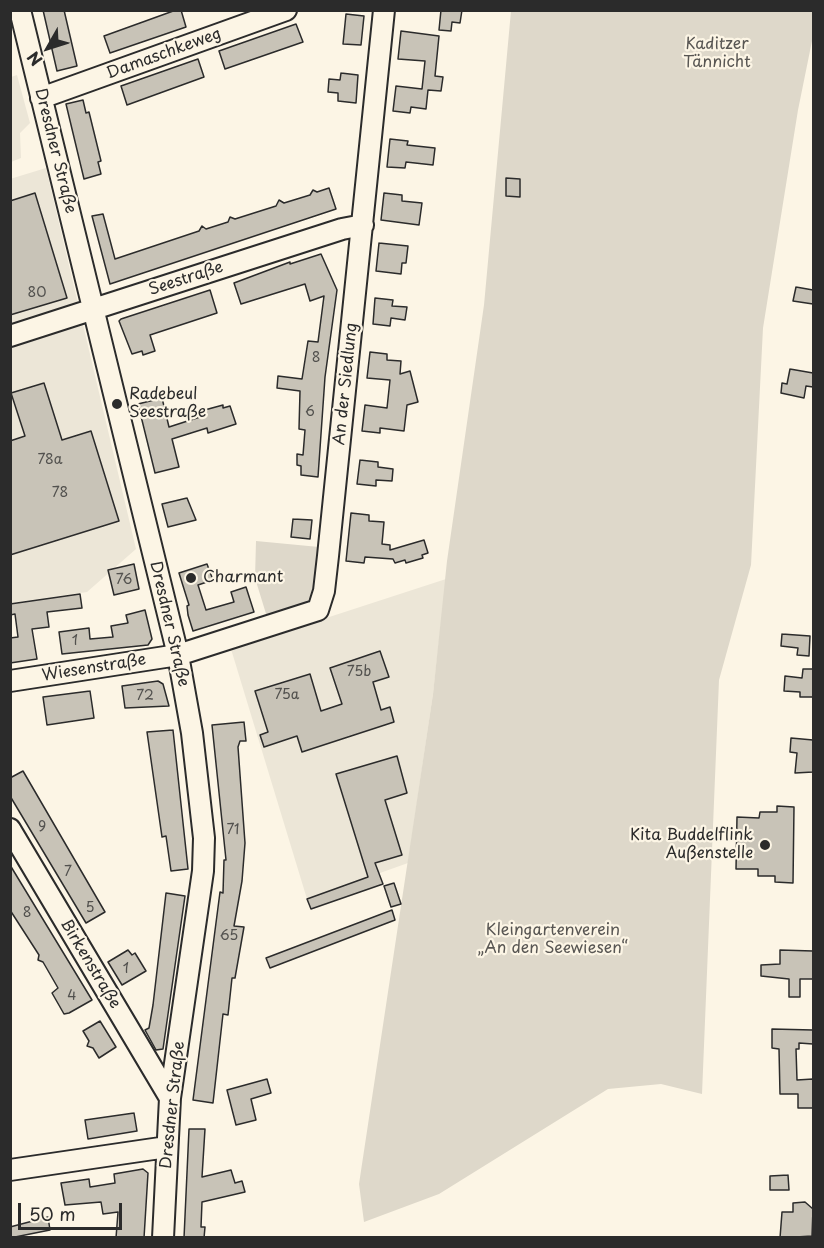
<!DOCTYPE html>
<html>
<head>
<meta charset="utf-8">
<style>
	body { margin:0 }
	#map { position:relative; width:824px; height:1248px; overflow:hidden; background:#fcf5e5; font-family:"Playpen Sans",sans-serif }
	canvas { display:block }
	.frame { position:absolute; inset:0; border:12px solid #2b2b2b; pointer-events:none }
	.north { position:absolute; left:18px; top:18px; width:60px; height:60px; -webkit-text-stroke:4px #fcf5e5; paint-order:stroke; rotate:231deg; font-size:16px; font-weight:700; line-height:24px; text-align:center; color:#2b2b2b }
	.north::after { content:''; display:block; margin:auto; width:21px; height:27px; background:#2b2b2b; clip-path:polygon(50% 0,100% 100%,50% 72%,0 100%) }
	.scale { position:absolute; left:18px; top:1203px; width:104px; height:27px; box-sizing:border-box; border:3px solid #2b2b2b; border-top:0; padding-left:8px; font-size:18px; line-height:21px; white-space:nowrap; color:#2b2b2b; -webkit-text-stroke:4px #fcf5e5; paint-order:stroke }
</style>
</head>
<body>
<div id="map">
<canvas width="824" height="1248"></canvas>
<div class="frame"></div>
<div class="north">N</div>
<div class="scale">50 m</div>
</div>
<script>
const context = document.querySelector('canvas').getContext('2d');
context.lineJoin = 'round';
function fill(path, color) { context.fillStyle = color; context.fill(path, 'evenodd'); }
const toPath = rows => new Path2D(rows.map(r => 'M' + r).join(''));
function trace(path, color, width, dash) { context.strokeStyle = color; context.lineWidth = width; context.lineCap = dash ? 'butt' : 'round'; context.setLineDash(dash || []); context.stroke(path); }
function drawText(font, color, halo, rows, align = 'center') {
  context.font = font + ' "Playpen Sans",sans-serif'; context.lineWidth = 4.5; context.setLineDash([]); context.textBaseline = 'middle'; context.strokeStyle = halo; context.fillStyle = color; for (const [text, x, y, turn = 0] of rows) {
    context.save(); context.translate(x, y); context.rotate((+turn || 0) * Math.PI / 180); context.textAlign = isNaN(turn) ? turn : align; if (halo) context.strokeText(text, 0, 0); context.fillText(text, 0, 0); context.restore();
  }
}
fill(toPath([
	[17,75,30,123,20,133,21,158,11,162,11,77],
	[46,168,136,549,87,592,11,603,10,179],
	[446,579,433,694,408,863,307,899,231,649]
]), '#ece6d7');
fill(toPath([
	[511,11,813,11,813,36,798,110,763,328,751,565,719,680,702,1094,661,1084,608,1089,439,1194,364,1222,359,1184,433,694,447,561,484,305],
	[256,541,319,547,313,593,308,600,302,605,267,617,255,578]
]), '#ded8ca');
const building = toPath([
	[43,10,64,10,77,66,57,71,43,10],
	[176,10,181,10,186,27,110,53,104,36,176,10],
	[441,10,462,10,460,23,452,22,451,31,439,30,441,10],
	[346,14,364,16,361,45,343,44,346,14],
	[296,24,303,42,225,69,219,51,296,24],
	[401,31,439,36,435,76,443,77,441,91,428,90,426,109,411,107,410,113,393,111,396,86,422,89,425,61,398,59,401,31],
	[198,59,204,77,127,105,121,86,198,59],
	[341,73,358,75,356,103,338,101,338,93,328,92,329,79,340,80,341,73],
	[83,100,86,113,89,112,101,161,98,162,101,174,84,179,66,104,83,100],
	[390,139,408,141,407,145,435,148,433,165,406,162,405,168,387,167,390,139],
	[506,178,520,179,520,197,506,196,506,178],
	[329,188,336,209,110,284,92,216,103,214,115,259,199,231,202,226,206,229,228,222,230,217,235,219,276,206,279,200,284,203,310,195,313,190,317,192,329,188],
	[35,193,67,298,10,315,10,201,35,193],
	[384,193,402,195,402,201,422,203,419,225,381,220,384,193],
	[379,243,408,246,406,263,402,263,401,274,376,271,379,243],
	[321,254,337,290,325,377,318,477,301,475,301,466,297,465,297,454,303,455,305,430,299,429,300,391,277,388,278,376,302,379,308,341,318,342,324,296,310,301,305,284,241,304,234,283,290,262,290,264,321,254],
	[796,287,813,290,813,304,793,301,796,287],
	[210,290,217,313,150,335,155,351,143,355,142,351,132,354,119,321,121,319,210,290],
	[375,298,393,300,392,306,407,307,405,320,391,318,390,326,373,324,375,298],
	[370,352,387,354,387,360,401,361,400,374,410,371,418,402,407,405,404,431,380,428,380,433,362,431,365,405,387,408,390,380,367,378,370,352],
	[790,369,813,373,813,387,806,386,804,398,781,393,782,383,787,384,790,369],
	[44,383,62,440,91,431,119,521,10,555,10,441,25,436,11,393,44,383],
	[162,398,169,427,203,416,201,411,223,405,223,408,230,406,236,424,208,433,207,428,172,439,179,467,155,473,138,404,162,398],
	[360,460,378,462,378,467,393,469,392,481,376,480,376,486,357,484,360,460],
	[187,498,196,520,168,527,162,504,187,498],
	[351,513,369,515,369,521,384,522,382,544,390,545,390,550,424,540,428,553,422,555,423,558,406,563,405,560,395,563,393,559,365,557,364,563,346,561,351,513],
	[293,519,312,520,310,539,291,537,293,519],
	[134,564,139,589,114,595,108,570,134,564],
	[207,564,213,580,198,585,206,610,234,602,231,592,246,587,254,612,193,631,188,615,187,606,189,605,179,573,207,564],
	[80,594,82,608,47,612,49,627,32,629,37,659,10,663,10,638,18,637,15,614,10,615,10,604,80,594],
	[145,610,152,639,148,645,62,654,59,632,89,628,90,639,113,637,111,626,128,623,126,615,145,610],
	[782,634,810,636,809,656,797,655,798,648,781,646,782,634],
	[380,651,389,677,373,682,381,710,390,707,394,722,302,752,297,736,264,747,260,735,268,732,255,691,310,674,321,711,342,704,330,668,380,651],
	[803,669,813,669,813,697,800,697,800,692,784,691,785,676,802,678,803,669],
	[158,681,163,684,169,706,125,708,122,686,158,681],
	[90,691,94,718,47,725,43,697,90,691],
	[244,722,246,741,240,741,238,747,245,843,242,881,234,926,244,927,235,978,232,978,228,1015,223,1014,213,1103,193,1100,220,892,223,893,224,860,226,860,212,725,244,722],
	[173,730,188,869,171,871,166,836,162,837,147,732,173,730],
	[791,738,813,740,813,772,795,773,797,753,790,752,791,738],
	[397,756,407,793,385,800,402,855,375,863,383,884,311,909,307,899,368,877,336,774,397,756],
	[23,771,105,912,86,923,10,796,10,778,23,771],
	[777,806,794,807,793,883,775,882,775,876,758,876,758,869,736,869,737,817,759,818,760,812,777,812,777,806],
	[10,865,92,1000,69,1013,64,1014,52,993,58,988,43,962,38,960,39,955,10,910,10,865],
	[394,883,401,904,391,907,384,886,394,883],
	[166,893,185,896,163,1049,156,1050,145,1030,149,1028,153,1005,166,893],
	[392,910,395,920,270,968,266,958,392,910],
	[128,950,132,955,135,953,146,971,122,985,108,962,128,950],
	[780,950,813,951,813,979,800,979,800,997,789,997,789,979,761,976,761,965,780,964,780,950],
	[100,1021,116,1047,99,1058,93,1048,87,1046,89,1041,83,1031,100,1021],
	[772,1029,813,1030,813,1044,799,1043,799,1049,796,1049,797,1080,813,1079,813,1108,798,1108,798,1094,780,1094,779,1049,772,1048,772,1029],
	[267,1079,271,1093,251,1099,256,1120,236,1125,227,1090,267,1079],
	[134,1113,137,1131,88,1139,85,1120,134,1113],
	[189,1129,205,1129,202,1177,231,1170,235,1183,242,1181,245,1192,202,1202,201,1227,205,1227,204,1238,184,1238,189,1129],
	[143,1169,148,1173,144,1238,116,1238,118,1212,103,1214,101,1202,65,1205,61,1183,89,1179,90,1187,115,1183,114,1174,143,1169],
	[788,1175,789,1190,770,1190,770,1176,788,1175],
	[805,1202,813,1209,812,1236,780,1238,782,1212,793,1212,793,1203,805,1202],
	[48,1217,50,1230,10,1238,10,1227,48,1217]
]);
fill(building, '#c8c3b7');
trace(building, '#2b2b2b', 1.5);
const minor = toPath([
	[20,10,178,655,192,733,204,838,203,871,170,1098,163,1238],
	[41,98,286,10],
	[10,336,342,229,363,225],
	[10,681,178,655,318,610,324,591,328,556,384,10],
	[10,829,170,1098],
	[10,1170,167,1147]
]);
trace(minor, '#2b2b2b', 24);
trace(minor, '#fcf5e5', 20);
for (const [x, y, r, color] of [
	[117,404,6,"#2b2b2b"],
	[191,578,6,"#2b2b2b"],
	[765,845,6,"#2b2b2b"]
]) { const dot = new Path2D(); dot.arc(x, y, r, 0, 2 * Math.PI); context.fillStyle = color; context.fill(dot); trace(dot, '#fcf5e5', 2); }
drawText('14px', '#52514e', null, [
	["80",37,293],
	["8",316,358],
	["6",310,412],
	["78a",50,460],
	["78",60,493],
	["76",124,580],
	["1",75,641],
	["75b",359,672],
	["75a",287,695],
	["72",145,696],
	["9",42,827],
	["71",233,830],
	["7",68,872],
	["5",90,908],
	["8",27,913],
	["65",229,936],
	["1",126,969],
	["4",72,996]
]);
drawText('16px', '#585653', '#fcf5e5', [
	["Kaditzer",717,45],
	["Tännicht",717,63],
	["Kleingartenverein",553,931],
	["„An den Seewiesen“",553,949]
]);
drawText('16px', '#2b2b2b', '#fcf5e5', [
	["Damaschkeweg",164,54,-20],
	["Dresdner Straße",55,151,76],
	["Seestraße",186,279,-18],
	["An der Siedlung",346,384,-84],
	["Dresdner Straße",169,624,77],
	["Wiesenstraße",94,668,-9],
	["Birkenstraße",90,964,59],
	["Dresdner Straße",173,1105,-84]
]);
drawText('16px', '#2b2b2b', '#fcf5e5', [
	["Radebeul",129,395],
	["Seestraße",129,413],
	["Charmant",203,578],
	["Kita Buddelflink",753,836,"right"],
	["Außenstelle",753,854,"right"]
], 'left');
</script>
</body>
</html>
